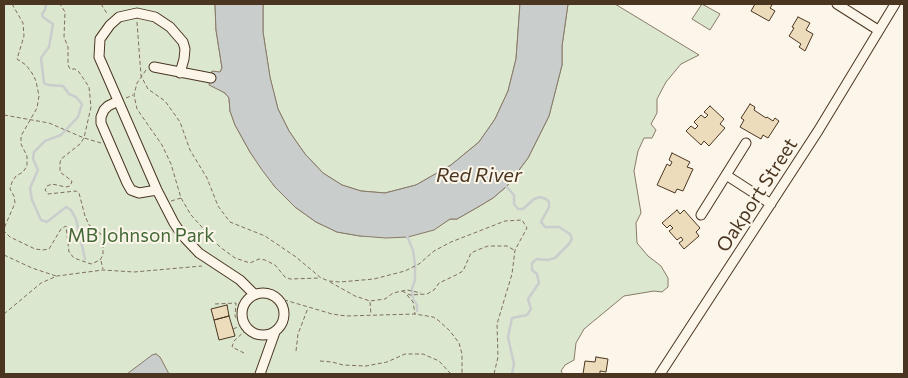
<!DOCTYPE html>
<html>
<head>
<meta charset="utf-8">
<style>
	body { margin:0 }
	#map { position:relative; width:908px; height:378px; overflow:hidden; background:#fbf6e9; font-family:Commissioner,sans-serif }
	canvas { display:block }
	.frame { position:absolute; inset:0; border:5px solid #4a3520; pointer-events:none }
</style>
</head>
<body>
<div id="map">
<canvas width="908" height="378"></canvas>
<div class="frame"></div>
</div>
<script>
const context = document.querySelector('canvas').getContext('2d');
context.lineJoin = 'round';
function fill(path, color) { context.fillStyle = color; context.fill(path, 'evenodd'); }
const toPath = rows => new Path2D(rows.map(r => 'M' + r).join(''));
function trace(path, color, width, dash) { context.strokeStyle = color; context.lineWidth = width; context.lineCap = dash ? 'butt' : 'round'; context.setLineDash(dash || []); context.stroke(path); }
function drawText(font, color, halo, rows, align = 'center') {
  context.font = font + ' Commissioner,sans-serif'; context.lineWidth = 4; context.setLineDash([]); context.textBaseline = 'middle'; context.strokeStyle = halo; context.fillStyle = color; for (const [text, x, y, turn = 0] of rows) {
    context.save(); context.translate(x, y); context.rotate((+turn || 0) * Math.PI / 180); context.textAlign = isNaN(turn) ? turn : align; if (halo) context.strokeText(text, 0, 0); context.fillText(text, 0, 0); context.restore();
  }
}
const green = toPath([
	[4,4,215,4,216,30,222,68,220,72,218,89,225,93,229,98,230,111,235,125,250,152,275,187,295,207,316,222,337,232,360,236,433,230,450,219,457,219,478,207,493,198,507,186,528,158,549,116,562,65,562,46,568,4,615,4,699,55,681,64,666,82,657,99,657,113,651,124,656,130,652,138,644,138,638,151,634,171,641,213,636,223,637,243,648,256,661,266,668,278,668,287,662,292,654,291,624,296,584,329,576,343,574,360,565,365,561,371,563,374,4,374,4,4],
	[263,4,520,4,516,59,508,91,495,119,479,142,451,165,416,185,385,193,361,191,342,185,323,173,305,154,289,131,278,109,270,78,263,32,263,4],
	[702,4,720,14,710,30,692,19,702,4]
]);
fill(green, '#dce7d0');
trace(green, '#887966', 1);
const water = toPath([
	[215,4,263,4,263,32,270,77,278,109,289,131,305,154,323,173,342,185,361,191,385,193,416,185,451,165,479,142,495,119,508,91,516,59,520,4,568,4,562,46,562,65,549,116,528,158,507,186,493,198,478,207,457,219,450,219,434,230,408,237,386,238,360,236,337,232,316,222,295,207,275,187,262,170,250,152,235,125,230,111,229,98,225,93,209,85,212,71,220,72,222,68,216,30,215,4],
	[156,354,160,357,169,374,127,374,152,355,156,354]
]);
fill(water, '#c9cecd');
trace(water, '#887966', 1);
trace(toPath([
	[46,4,45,10,42,14,43,17,53,24,49,47,41,58,44,83,48,85,63,86,69,94,76,97,82,104,78,117,61,135,45,141,34,152,33,159,38,170,30,188,32,200,41,220,47,222,66,207,71,210,76,219,85,259],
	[504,184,514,195,514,204,518,209,523,209,534,199,540,197,546,199,549,202,549,207,541,222,545,227,559,227,570,234,572,239,569,244,555,258,547,260,537,259,532,263,532,270,537,274,539,283,528,299,531,309,527,315,512,318,508,337,514,364,512,374],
	[407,236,413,250,415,265,415,280,412,288,413,299,417,305,417,311]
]), '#c9cecd', 2.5);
const building = toPath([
	[755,4,769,4,772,5,770,8,775,11,769,21,751,11,755,4],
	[798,17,810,23,806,30,813,34,805,51,799,47,801,44,789,36,794,28,792,27,798,17],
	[750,104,755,107,754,110,766,118,767,117,773,121,775,118,779,121,768,138,763,135,761,139,740,127,744,120,741,118,750,104],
	[710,106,724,119,720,124,725,128,709,146,704,141,701,145,686,131,691,126,695,129,698,126,694,122,701,115,705,118,708,115,704,112,710,106],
	[672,153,690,162,687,167,693,169,683,191,677,189,675,193,657,185,667,164,670,166,672,162,669,160,672,153],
	[677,210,680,214,684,210,700,228,696,232,699,236,684,249,679,243,683,240,681,237,677,240,669,231,673,228,670,225,667,228,662,223,677,210],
	[227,305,229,316,214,320,211,309,227,305],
	[229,316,235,336,219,340,214,320,229,316],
	[596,357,608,359,606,372,600,371,600,374,583,374,585,361,595,362,596,357]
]);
fill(building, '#ecdcbc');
trace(building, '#4a3520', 1);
const minor = toPath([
	[837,4,878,30],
	[154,67,211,78],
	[180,73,184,59,185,49,183,42,170,27,155,17,137,13,119,17,110,25,100,39,99,57,103,66,157,190,174,223,182,235,199,253,240,280,254,294],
	[118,101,108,106,104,110,101,117,101,123,127,183,131,190,139,193,157,190],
	[726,175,771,204],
	[701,215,746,143],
	'242 314a21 21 0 1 1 42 0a21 21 0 1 1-42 0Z',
	[260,374,275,332],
	[660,374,818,131,895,4]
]);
trace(minor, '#4a3520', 11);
trace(toPath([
	[12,4,23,23,24,36,17,59,26,65,32,73,36,81,39,96,37,108,21,136,21,144,27,156,27,166,23,172,16,176,12,182,10,189,14,196,15,203,5,226,4,231,10,237,35,249,43,250,49,249,61,229,66,226,69,252,74,258,91,264,100,260,103,255,103,238,101,234,89,225,85,216,79,193,76,191,48,194,45,190,47,186,52,184,66,187,70,186,71,184,72,181,60,172,60,163,61,159,80,144,84,138,91,107,89,87,79,72,75,69,70,69,68,65,68,47,64,37,65,12,60,4],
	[76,4,94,4],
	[101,4,108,15],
	[137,22,141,76,148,89,165,101,180,122,190,150,207,178,218,206,230,222,265,236,296,257,321,278,329,281,340,282,374,279,405,271,419,264,434,251,451,242,505,221,522,220,527,228,515,250,512,274,497,324,498,357,494,374],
	[146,70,137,83,134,95,137,109,162,145,171,164,181,198,191,215,220,247,235,258,250,263,259,259,265,260,275,265,285,277,290,279,320,278],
	[126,98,133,95],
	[4,115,49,123,84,138,101,143],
	[171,201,181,198],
	[4,255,32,268,56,276],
	[101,261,103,269],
	[330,282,355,296,370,301,385,299,393,293,407,290,421,293],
	[402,291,410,295,427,294,434,290,439,283,456,275,463,271,471,253,480,249,488,246,507,246,514,250],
	[407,295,413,302,415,314],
	[278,298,332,314,346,316,415,314,433,317,438,320,450,331,459,343,462,354,462,374],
	[370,302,371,315],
	[215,304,236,303,235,316,244,331],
	[4,314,41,283,57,276,103,270,134,272,202,266],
	[233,329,240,326],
	[296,351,298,334,308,308],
	[244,353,232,347,234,341,248,328],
	[320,361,332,362,343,365,366,366,387,362,405,354,423,354,439,361,451,374]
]), '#7f6f5c', 1, [4, 2.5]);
trace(minor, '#fbf6e9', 9);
drawText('19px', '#4a3520', '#fbf6e9', [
	["Oakport Street",757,195,-57]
]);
drawText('19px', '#436837', '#fbf6e9', [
	["MB Johnson Park",141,236]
]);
drawText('italic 20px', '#4a3520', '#fbf6e9', [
	["Red River",479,175]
]);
</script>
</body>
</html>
